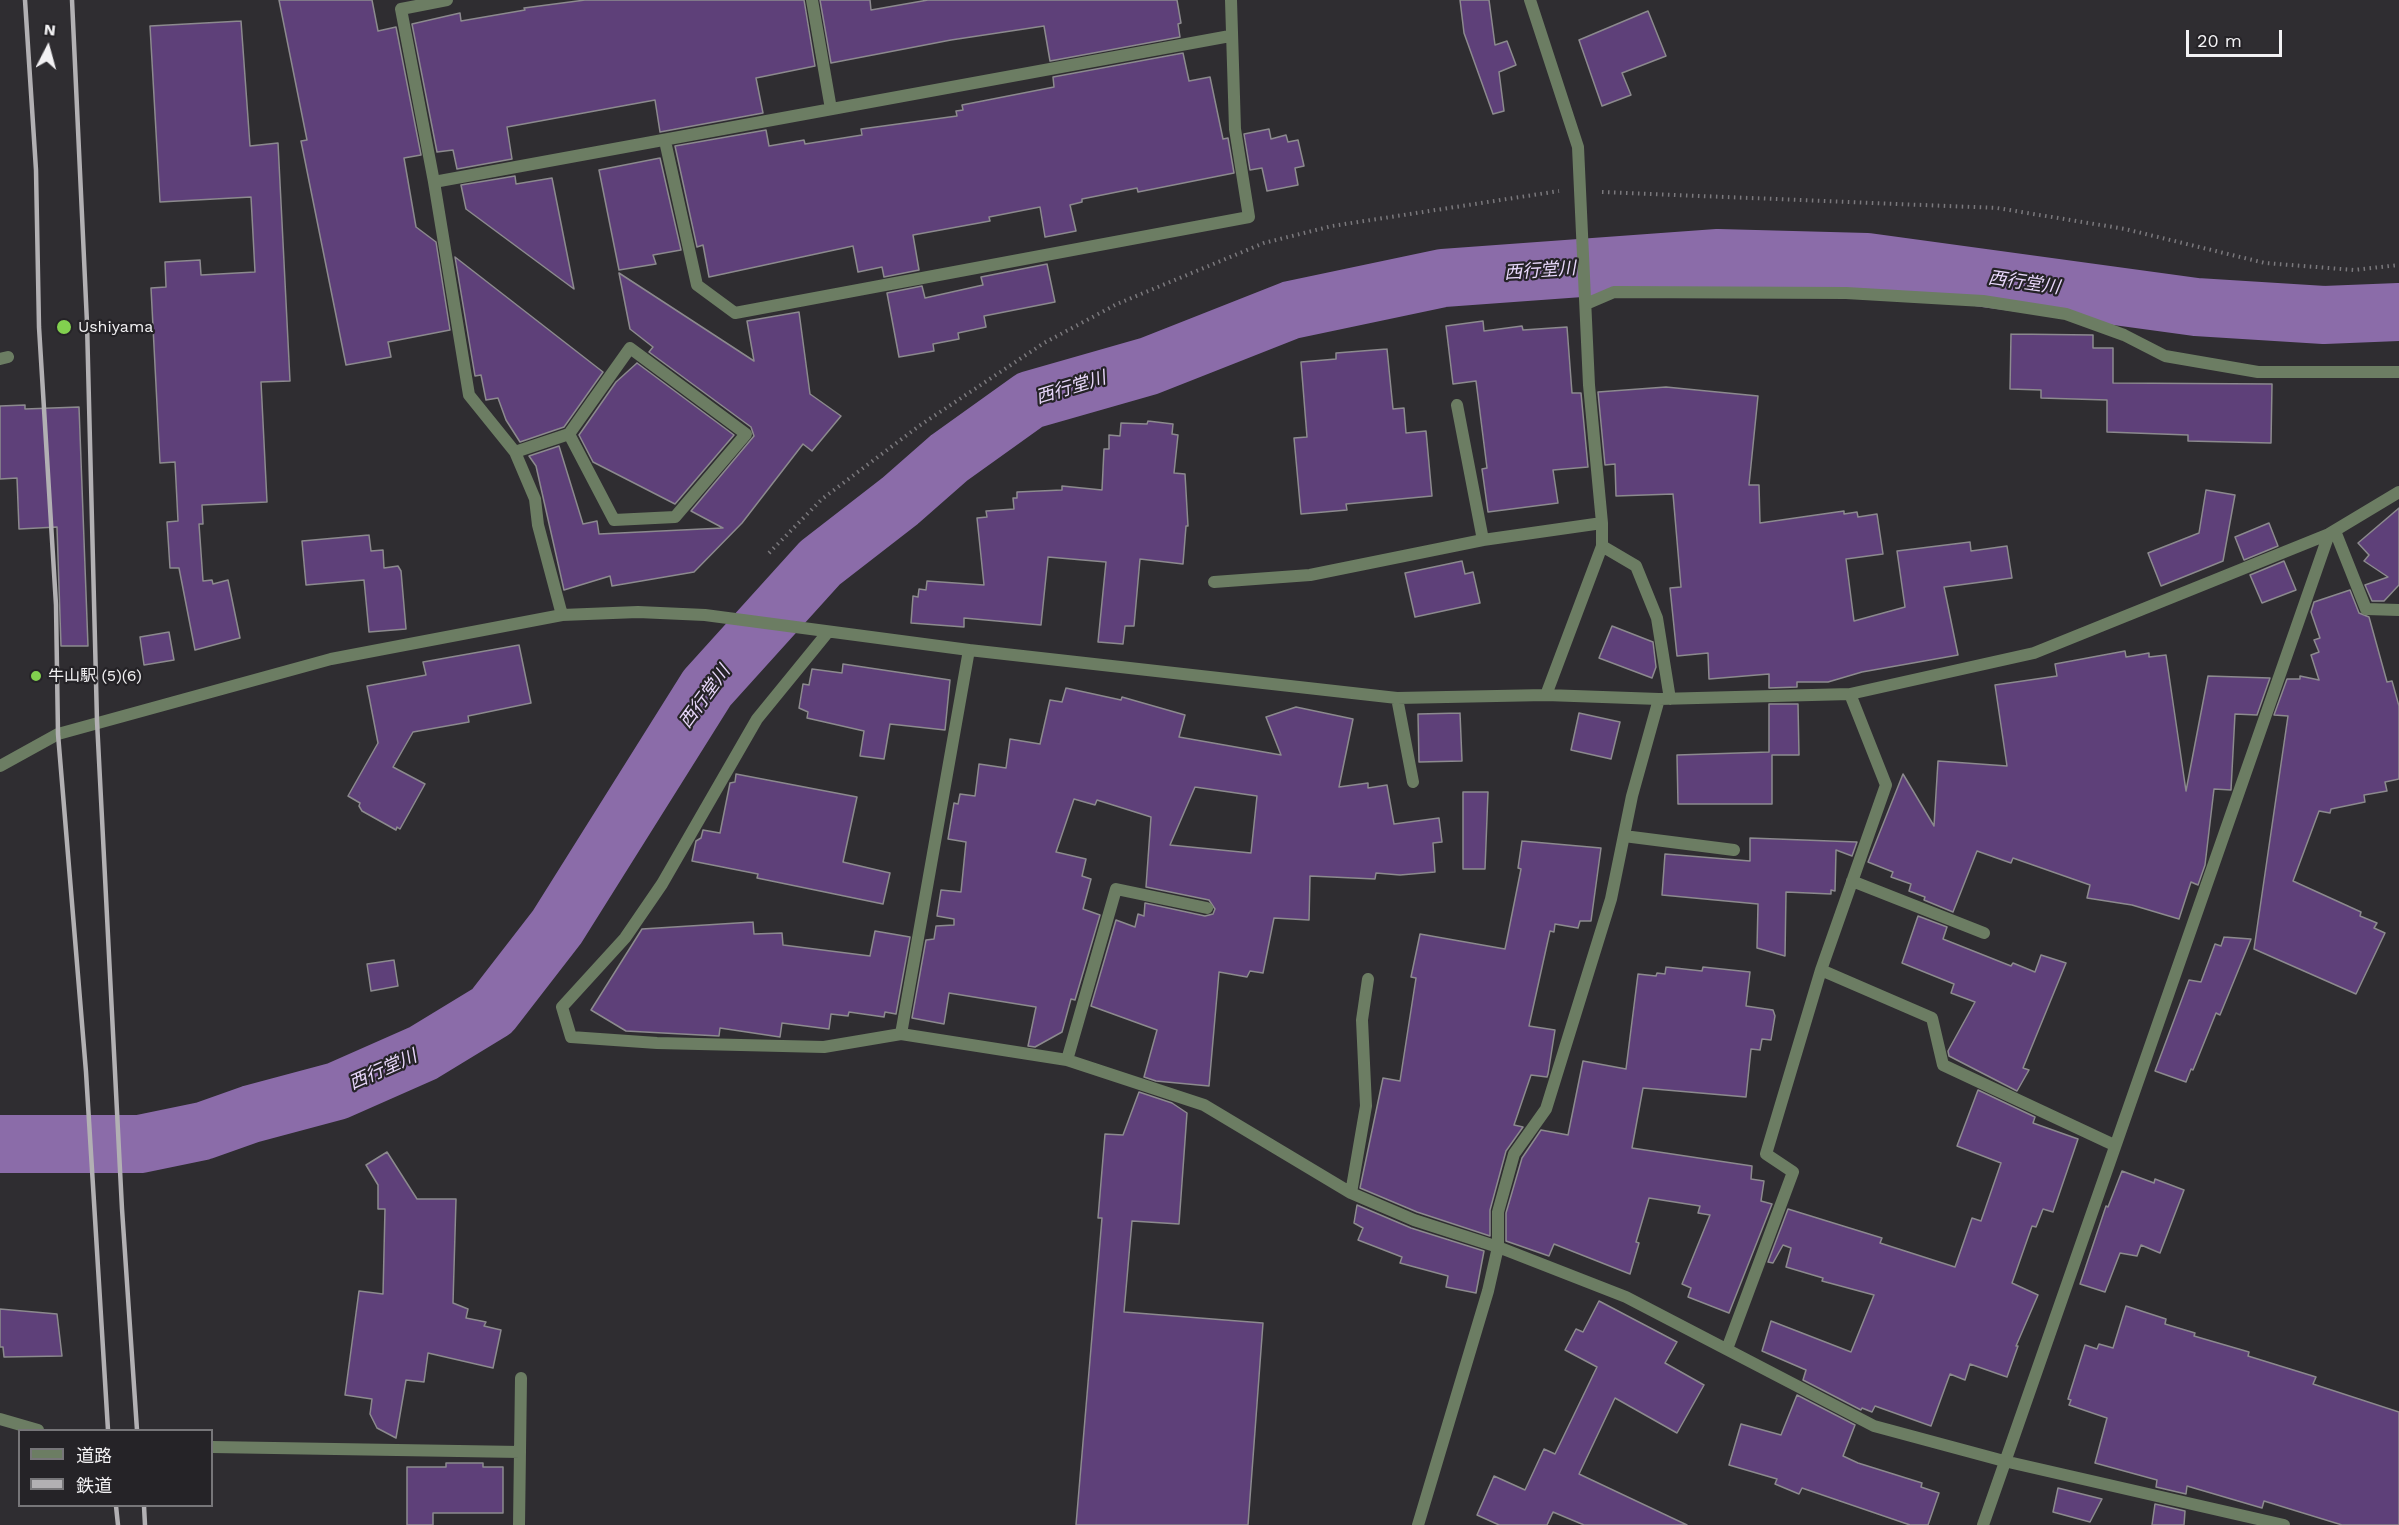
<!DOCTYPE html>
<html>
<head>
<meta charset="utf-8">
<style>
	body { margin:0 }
	#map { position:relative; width:2399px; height:1525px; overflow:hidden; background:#2f2d31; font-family:"Work Sans","Noto Sans JP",sans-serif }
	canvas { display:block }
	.legend { position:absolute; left:18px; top:1429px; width:195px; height:78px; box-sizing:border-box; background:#252327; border:2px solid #777679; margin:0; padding:8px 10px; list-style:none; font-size:18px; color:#f3f2f4 }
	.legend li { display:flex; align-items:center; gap:12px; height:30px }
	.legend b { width:30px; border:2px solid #777679 }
	.north { position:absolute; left:18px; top:18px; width:60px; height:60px; -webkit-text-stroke:4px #252327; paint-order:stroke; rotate:6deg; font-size:16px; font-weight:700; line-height:24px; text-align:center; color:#f3f2f4 }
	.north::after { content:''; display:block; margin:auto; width:21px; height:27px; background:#f3f2f4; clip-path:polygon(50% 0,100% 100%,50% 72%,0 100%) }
	.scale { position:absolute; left:2186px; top:30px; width:96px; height:27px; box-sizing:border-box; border:3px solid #f3f2f4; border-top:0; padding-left:8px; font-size:18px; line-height:21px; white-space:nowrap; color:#f3f2f4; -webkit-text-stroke:4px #252327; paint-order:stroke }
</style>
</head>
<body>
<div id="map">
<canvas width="2399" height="1525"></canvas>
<ul class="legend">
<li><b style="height:8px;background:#6c7d63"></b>道路</li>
<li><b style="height:8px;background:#b2b0b3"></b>鉄道</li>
</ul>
<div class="north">N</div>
<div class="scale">20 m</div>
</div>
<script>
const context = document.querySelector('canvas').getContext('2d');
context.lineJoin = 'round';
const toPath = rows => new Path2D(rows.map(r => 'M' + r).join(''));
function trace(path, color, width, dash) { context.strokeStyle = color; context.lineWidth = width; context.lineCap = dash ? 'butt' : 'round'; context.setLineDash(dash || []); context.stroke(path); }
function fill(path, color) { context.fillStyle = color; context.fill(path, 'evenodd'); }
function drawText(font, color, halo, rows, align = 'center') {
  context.font = font + ' "Work Sans","Noto Sans JP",sans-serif'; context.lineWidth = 4.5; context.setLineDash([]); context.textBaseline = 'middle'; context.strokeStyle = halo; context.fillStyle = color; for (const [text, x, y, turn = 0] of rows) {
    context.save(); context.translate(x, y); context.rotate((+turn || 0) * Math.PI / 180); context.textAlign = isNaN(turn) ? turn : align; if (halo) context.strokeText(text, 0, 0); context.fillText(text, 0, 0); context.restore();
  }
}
trace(toPath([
	[0,1144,140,1144,203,1131,251,1114,337,1091,423,1053,492,1011,557,927,707,688,820,563,900,501,949,458,1030,400,1149,366,1291,310,1443,278,1718,258,1867,262,2196,307,2324,315,2399,312]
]), '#8b6ca9', 58);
const building = toPath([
	[279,0,372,0,378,31,396,27,421,155,404,158,416,227,436,242,450,330,388,342,391,357,346,365,301,141,307,140,279,0],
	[585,0,804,0,815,66,756,78,763,113,660,132,655,100,507,127,512,159,457,169,453,150,437,152,412,24,460,13,461,21,525,10,524,8,585,0],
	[820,0,870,0,871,10,928,0,1177,0,1181,23,1178,24,1180,37,1050,61,1044,26,951,40,831,63,820,0],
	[1460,0,1489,0,1495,45,1507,41,1516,65,1499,72,1504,111,1493,114,1464,33,1460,0],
	[1648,11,1666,56,1622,73,1631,95,1602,106,1579,40,1648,11],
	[241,21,250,146,278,143,290,381,261,382,267,502,202,505,203,524,199,524,203,581,212,580,213,584,228,580,240,638,195,650,179,568,170,568,167,522,178,521,175,462,160,463,151,288,166,287,165,262,200,260,201,275,255,272,251,197,160,202,150,26,241,21],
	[1183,53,1189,81,1210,77,1223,139,1228,138,1234,173,1138,192,1137,188,1082,199,1082,202,1070,205,1076,231,1045,237,1040,207,989,217,990,221,913,235,919,270,884,277,882,267,858,272,853,246,709,277,703,245,697,247,675,146,766,130,769,146,804,140,805,144,862,135,861,129,957,116,956,111,963,110,962,105,1054,87,1053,77,1183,53],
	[1269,129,1271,139,1286,135,1288,142,1298,140,1304,166,1295,168,1298,185,1267,191,1262,168,1250,170,1244,134,1269,129],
	[660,158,681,250,653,255,656,264,619,270,599,170,660,158],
	[515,176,516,184,552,178,574,289,466,209,461,185,515,176],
	[455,257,603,372,564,427,520,442,506,420,498,398,486,400,481,375,475,376,455,257],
	[1047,264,1055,302,984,316,986,327,958,333,959,339,933,344,934,351,899,357,887,293,922,286,925,298,983,285,981,277,1047,264],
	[619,273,754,361,747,321,799,312,810,394,841,416,812,451,803,444,742,523,694,572,612,586,610,576,564,590,536,466,529,456,559,446,583,524,597,521,599,534,723,528,691,511,754,436,751,427,649,352,653,347,630,329,619,273],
	[1483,321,1484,331,1522,326,1523,330,1567,327,1572,393,1581,393,1588,467,1553,470,1558,503,1488,512,1482,469,1487,468,1476,381,1453,384,1446,326,1483,321],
	[2011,334,2093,335,2093,348,2113,348,2113,383,2272,384,2271,443,2188,441,2188,435,2107,432,2107,400,2041,398,2041,390,2010,389,2011,334],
	[1387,349,1393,409,1404,408,1406,433,1426,431,1432,496,1346,504,1347,510,1301,514,1294,438,1307,437,1301,362,1336,359,1336,353,1387,349],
	[637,363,734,435,675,504,593,462,579,435,616,382,637,363],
	[1666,387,1758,396,1749,485,1759,485,1760,523,1844,511,1844,514,1857,512,1858,517,1877,514,1883,554,1846,559,1854,621,1905,607,1897,551,1970,542,1971,551,2007,546,2012,578,1944,587,1958,655,1862,672,1828,682,1797,682,1797,687,1769,688,1769,674,1709,679,1708,653,1677,656,1670,588,1681,587,1673,494,1616,496,1615,464,1605,465,1598,392,1666,387],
	[25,405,25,409,79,407,88,646,61,646,57,527,19,529,17,478,0,479,0,406,25,405],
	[1148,421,1173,424,1172,434,1178,435,1174,473,1185,474,1188,526,1186,526,1183,564,1140,559,1134,626,1125,626,1123,644,1098,642,1106,562,1048,557,1041,625,964,618,964,627,911,623,913,596,918,597,919,589,926,590,927,581,984,585,977,518,987,517,986,511,1014,509,1013,498,1017,498,1017,492,1062,490,1062,486,1102,490,1104,449,1109,449,1109,435,1120,436,1121,423,1147,424,1148,421],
	[2206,490,2235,495,2223,561,2161,586,2148,553,2199,533,2206,490],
	[2399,508,2399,585,2384,601,2372,601,2365,585,2388,577,2364,561,2369,555,2358,543,2399,508],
	[2269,523,2278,546,2244,560,2235,537,2269,523],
	[369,535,371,551,383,550,384,568,398,566,401,571,406,629,369,632,364,580,306,585,302,541,369,535],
	[1462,561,1465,574,1473,572,1480,603,1415,617,1405,573,1462,561],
	[2284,561,2296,590,2262,603,2250,575,2284,561],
	[2350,590,2359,613,2369,617,2387,682,2392,681,2399,706,2399,779,2385,782,2387,791,2364,795,2365,802,2331,809,2330,813,2319,811,2293,881,2361,912,2360,916,2377,923,2374,928,2385,933,2356,994,2254,949,2288,716,2274,715,2287,679,2300,679,2300,676,2319,680,2311,655,2319,652,2314,640,2320,638,2311,612,2314,602,2350,590],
	[1612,626,1653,642,1656,667,1652,678,1599,658,1612,626],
	[169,632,174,660,144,665,140,637,169,632],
	[519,645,531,703,468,716,469,722,413,732,393,767,425,784,400,829,397,827,396,830,362,811,359,806,360,803,348,796,378,743,367,686,426,675,423,662,519,645],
	[2125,651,2126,657,2149,653,2149,657,2166,655,2186,791,2208,676,2270,678,2257,715,2235,714,2231,790,2214,789,2205,865,2198,885,2191,882,2179,919,2132,905,2087,898,2090,885,2013,858,2011,863,1977,851,1953,912,1924,900,1925,897,1909,891,1911,884,1891,877,1893,872,1868,862,1903,774,1934,826,1938,761,2007,766,1995,685,2057,676,2055,664,2125,651],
	[843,664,950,680,945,730,890,724,884,759,860,756,864,731,807,718,808,712,799,708,803,684,809,685,812,669,842,673,843,664],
	[1066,688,1121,700,1122,697,1185,715,1179,737,1281,755,1266,717,1296,707,1353,719,1339,787,1368,783,1368,788,1387,785,1394,824,1439,818,1442,842,1433,843,1435,872,1400,875,1376,873,1375,879,1310,876,1309,920,1274,918,1263,973,1250,971,1247,977,1219,972,1209,1086,1156,1081,1144,1077,1157,1030,1091,1006,1116,920,1135,927,1138,914,1144,916,1145,903,1205,916,1213,914,1215,909,1209,900,1146,887,1151,817,1097,800,1095,805,1074,799,1056,852,1086,859,1082,876,1091,879,1083,909,1100,915,1075,1000,1071,999,1062,1032,1035,1047,1028,1046,1036,1007,949,993,944,1024,912,1018,926,940,934,939,936,926,954,925,954,919,937,916,941,890,961,892,966,842,948,839,954,803,958,804,960,794,975,796,979,764,1006,768,1010,739,1040,744,1050,700,1062,702,1066,688],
	[1195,787,1257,796,1251,853,1170,845,1195,787],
	[1769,704,1798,704,1799,755,1772,755,1772,804,1678,804,1677,755,1769,752,1769,704],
	[1460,713,1462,761,1419,762,1418,714,1460,713],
	[1579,713,1620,722,1611,759,1571,750,1579,713],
	[736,774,857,797,843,862,890,873,883,904,757,878,758,874,692,861,696,841,701,838,703,830,720,833,730,783,735,782,736,774],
	[1463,792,1488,792,1485,869,1463,869,1463,792],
	[1750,838,1857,842,1852,856,1836,850,1835,891,1831,890,1831,894,1786,892,1785,956,1757,948,1758,904,1662,895,1665,854,1750,861,1750,838],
	[1522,841,1601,848,1591,921,1580,921,1578,928,1555,924,1554,932,1550,931,1529,1026,1555,1030,1548,1074,1547,1077,1531,1075,1514,1125,1523,1127,1506,1151,1490,1210,1490,1236,1417,1212,1360,1188,1383,1078,1400,1081,1416,978,1411,977,1420,934,1505,949,1521,869,1518,868,1522,841],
	[1918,916,1947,927,1943,939,2011,966,2013,963,2035,972,2041,955,2066,963,2023,1068,2029,1070,2017,1091,1949,1056,1948,1051,1975,1002,1951,993,1954,984,1902,963,1918,916],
	[753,922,754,934,782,933,783,945,870,956,875,931,910,937,896,1014,885,1012,884,1017,849,1012,848,1016,831,1014,829,1029,782,1023,780,1037,720,1028,719,1036,626,1031,591,1010,642,929,753,922],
	[2224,937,2251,939,2220,1015,2216,1013,2193,1070,2191,1069,2186,1082,2155,1071,2189,980,2201,982,2215,944,2221,946,2224,937],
	[394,960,398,986,371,991,367,964,394,960],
	[1666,967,1702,971,1703,967,1750,972,1746,1006,1773,1010,1775,1016,1771,1040,1762,1039,1760,1050,1751,1049,1746,1097,1643,1088,1632,1148,1752,1166,1751,1179,1764,1181,1761,1201,1772,1204,1729,1313,1688,1297,1691,1288,1682,1284,1710,1215,1698,1213,1700,1206,1649,1198,1636,1242,1639,1243,1630,1274,1554,1244,1549,1256,1506,1241,1506,1213,1522,1158,1541,1130,1568,1135,1583,1061,1626,1069,1638,974,1656,976,1657,973,1665,974,1666,967],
	[1978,1090,2035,1117,2033,1123,2078,1139,2053,1212,2043,1209,2036,1227,2032,1226,2012,1283,2038,1295,2016,1346,2018,1346,2007,1377,1970,1364,1965,1380,1950,1374,1931,1426,1875,1406,1872,1412,1862,1408,1861,1410,1803,1380,1806,1370,1762,1351,1771,1321,1851,1352,1874,1295,1822,1281,1823,1278,1786,1267,1791,1248,1783,1245,1773,1263,1768,1262,1788,1209,1882,1238,1880,1243,1955,1267,1972,1218,1981,1221,2001,1163,1957,1146,1978,1090],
	[1139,1092,1172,1103,1187,1113,1179,1224,1132,1221,1124,1312,1263,1323,1248,1525,1076,1525,1102,1218,1098,1218,1105,1134,1123,1135,1139,1092],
	[387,1152,417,1199,456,1199,453,1303,468,1309,466,1318,486,1322,484,1326,501,1330,493,1368,428,1353,424,1382,406,1380,396,1438,377,1428,370,1414,372,1399,345,1395,359,1291,383,1294,385,1209,378,1209,378,1185,366,1165,387,1152],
	[2122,1171,2154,1183,2155,1179,2184,1190,2160,1253,2141,1245,2137,1256,2120,1253,2105,1292,2080,1284,2106,1206,2108,1207,2122,1171],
	[1357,1205,1411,1228,1484,1251,1476,1293,1446,1287,1448,1276,1400,1263,1402,1257,1358,1240,1363,1228,1354,1223,1357,1205],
	[1599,1301,1677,1342,1665,1363,1704,1385,1677,1433,1615,1398,1579,1474,1687,1525,1584,1525,1553,1512,1547,1525,1499,1525,1477,1515,1494,1476,1525,1490,1544,1449,1555,1454,1597,1367,1565,1350,1576,1329,1583,1332,1599,1301],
	[2126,1306,2166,1319,2165,1324,2195,1333,2194,1336,2249,1352,2248,1356,2316,1377,2313,1384,2399,1412,2399,1525,2342,1525,2264,1501,2262,1508,2187,1486,2186,1494,2156,1487,2157,1480,2095,1463,2107,1418,2069,1405,2071,1400,2068,1399,2085,1345,2097,1349,2099,1344,2113,1348,2126,1306],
	[0,1309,57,1314,62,1356,4,1357,3,1347,0,1347,0,1309],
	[1797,1395,1855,1425,1843,1456,1858,1463,1922,1483,1921,1487,1939,1493,1928,1525,1910,1525,1802,1488,1799,1494,1775,1484,1777,1479,1729,1465,1741,1424,1781,1435,1797,1395],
	[446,1463,483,1463,483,1467,503,1467,503,1513,433,1513,433,1525,407,1525,407,1467,446,1467,446,1463],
	[2058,1488,2102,1499,2090,1522,2053,1512,2058,1488],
	[2155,1504,2185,1511,2184,1525,2152,1525,2155,1504]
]);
fill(building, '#5e4079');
trace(building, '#8c8a8e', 1.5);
trace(toPath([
	[1602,192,1997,208,2125,229,2265,263,2354,270,2399,265],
	[769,553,822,499,919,426,1044,343,1117,304,1264,243,1332,226,1559,191]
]), '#7b797d', 4, [1.5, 4.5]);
trace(toPath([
	[447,0,401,9,434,182,469,395,515,452,535,499,538,525,562,615],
	[812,0,831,109],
	[1530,0,1578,147,1589,385,1602,523,1602,546,1546,695],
	[665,141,697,285,735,313,1249,217,1235,129,1231,0],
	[434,182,1230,36],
	[1586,304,1614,292,1846,293,1983,301,2066,314,2124,335,2165,356,2258,372,2399,372],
	[0,359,8,357],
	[1457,405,1483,540],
	[515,452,569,434,614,520,675,517,746,434,630,348,569,434],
	[2335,531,2366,609,2399,610],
	[1602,546,1636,566,1657,618,1670,699],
	[1214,582,1310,575,1483,540,1602,523],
	[828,632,757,719,662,884,625,938,562,1007,571,1037,657,1043,824,1047,901,1034,1067,1060,1204,1105,1351,1193,1414,1220,1498,1247,1626,1297,1874,1426,2004,1461,2284,1525],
	[1397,698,1413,782],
	[0,766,58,734,331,659,562,615,638,612,705,615,969,650,1397,698,1546,695,1659,699,1850,694,2034,653,2329,534,2399,492],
	[1624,836,1734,850],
	[1852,881,1984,933],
	[1821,970,1932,1018,1943,1065,2114,1145],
	[901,1034,969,650],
	[1067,1060,1116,889,1207,908],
	[1351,1193,1366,1106,1362,1020,1368,979],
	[1727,1349,1793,1172,1766,1154,1821,970,1886,785,1850,694],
	[0,1419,38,1430],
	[212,1447,520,1452],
	[519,1525,521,1378],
	[1418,1525,1488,1291,1498,1247,1498,1212,1514,1154,1546,1109,1611,899,1632,796,1659,699],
	[1983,1525,2329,534]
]), '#6c7d63', 12);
trace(toPath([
	[25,0,36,170,39,327,56,605,58,734,86,1072,108,1430],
	[72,0,87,323,97,721,122,1209,137,1430],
	[116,1506,118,1525],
	[144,1506,145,1525]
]), '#b2b0b3', 4.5);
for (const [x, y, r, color] of [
	[64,327,8,"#82d04f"],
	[36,676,6,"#82d04f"]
]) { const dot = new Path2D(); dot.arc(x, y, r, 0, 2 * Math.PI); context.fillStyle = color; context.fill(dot); trace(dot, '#252327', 2); }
drawText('16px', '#f3f2f4', '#252327', [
	["Ushiyama",78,327],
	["牛山駅 (5)(6)",48,676]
], 'left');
drawText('italic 18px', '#e9d8fb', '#252327', [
	["西行堂川",1540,271,-4],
	["西行堂川",2024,283,8],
	["西行堂川",1071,388,-17],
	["西行堂川",705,697,-54],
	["西行堂川",383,1070,-24]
]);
</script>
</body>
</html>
